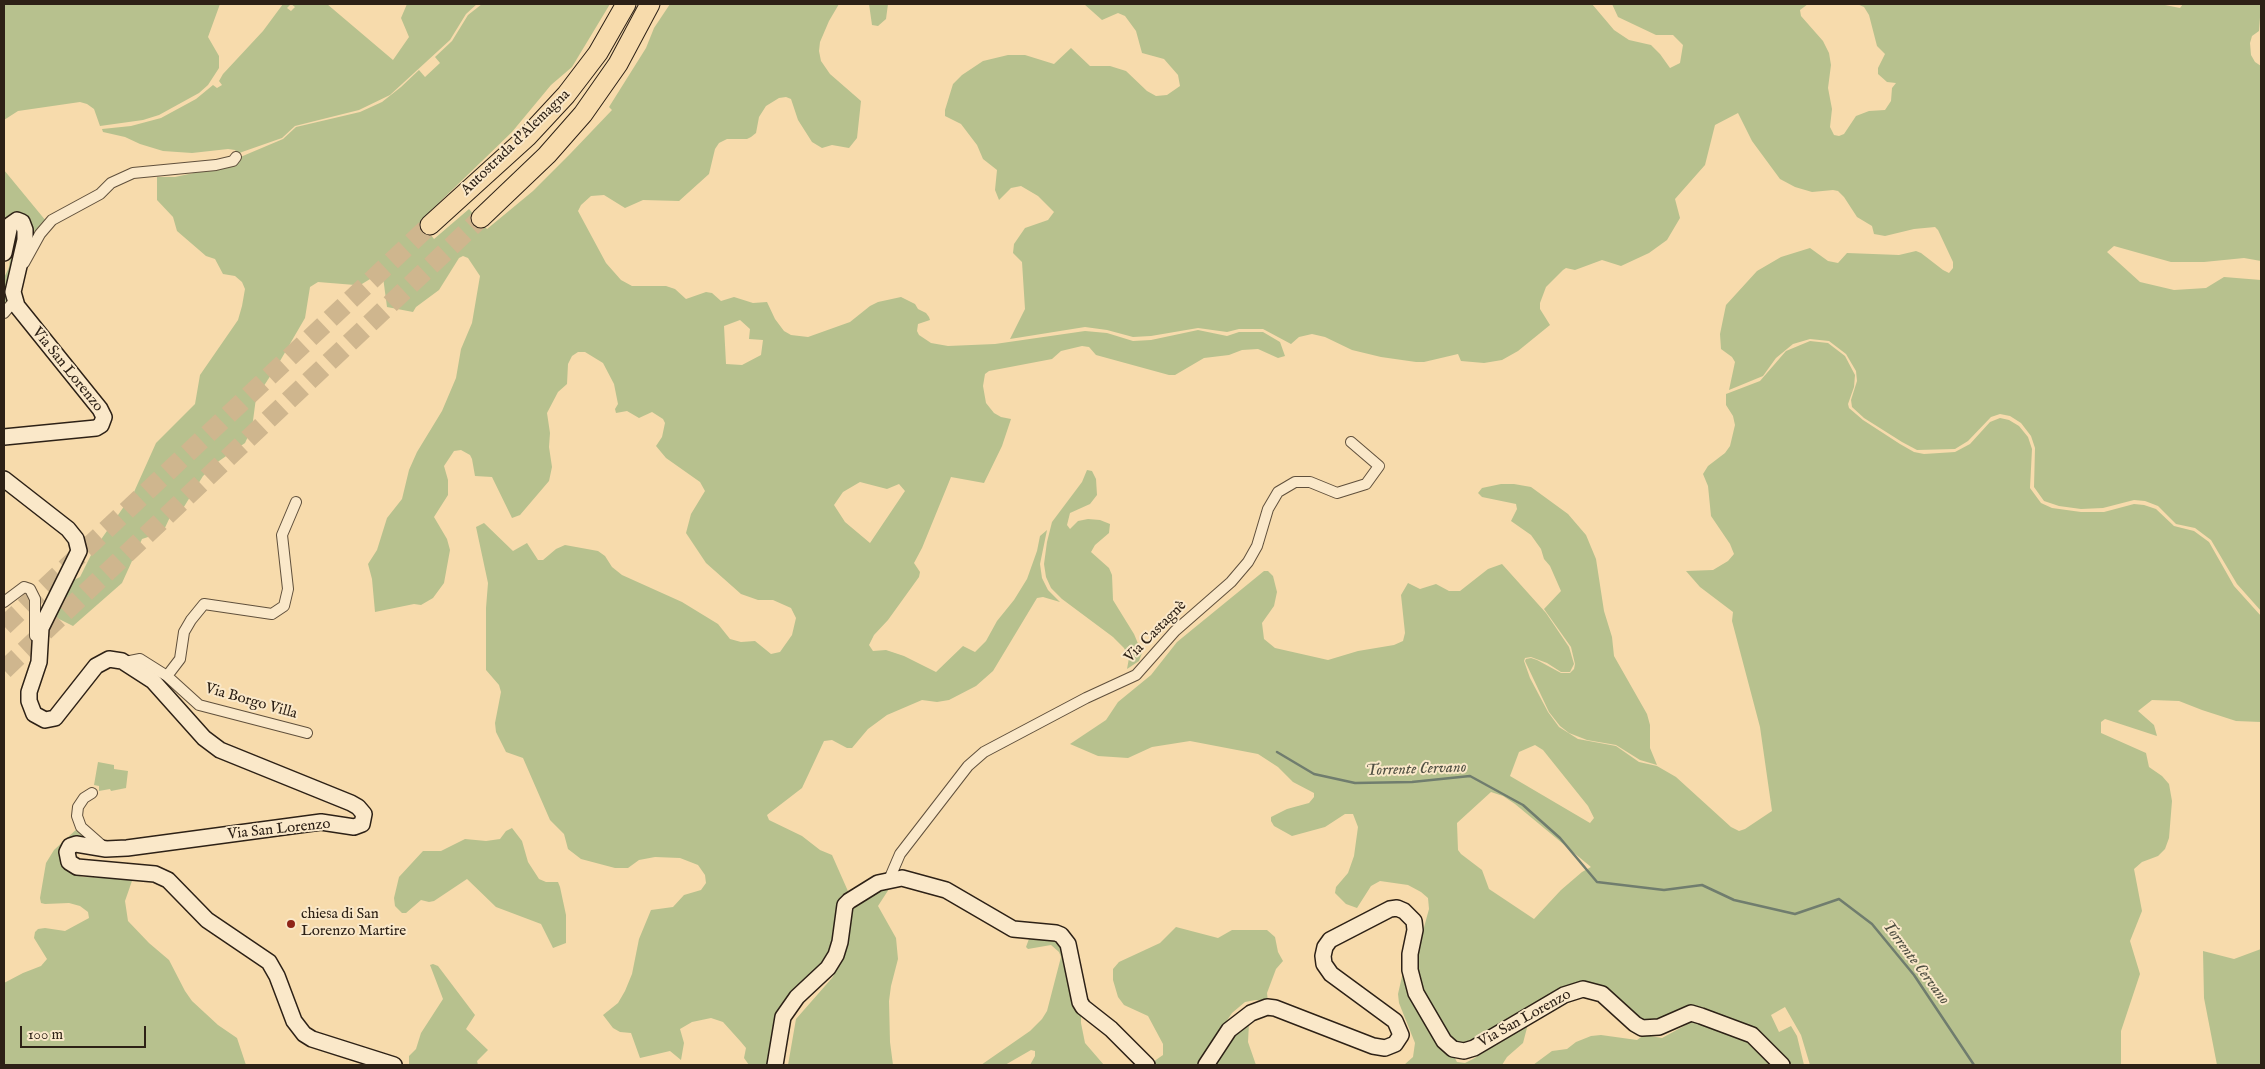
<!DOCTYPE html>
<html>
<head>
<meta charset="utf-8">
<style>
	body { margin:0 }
	#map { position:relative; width:2265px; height:1069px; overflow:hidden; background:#f7dbac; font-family:"IM FELL English",serif }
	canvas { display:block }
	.frame { position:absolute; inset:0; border:5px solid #2d2116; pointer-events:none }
	.scale { position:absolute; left:20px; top:1026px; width:126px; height:22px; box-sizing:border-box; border:2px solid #2d2116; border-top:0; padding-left:6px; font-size:15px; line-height:18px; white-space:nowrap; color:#2d2116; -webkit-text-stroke:4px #fae8c9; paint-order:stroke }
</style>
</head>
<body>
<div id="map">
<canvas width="2265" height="1069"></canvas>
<div class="frame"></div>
<div class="scale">100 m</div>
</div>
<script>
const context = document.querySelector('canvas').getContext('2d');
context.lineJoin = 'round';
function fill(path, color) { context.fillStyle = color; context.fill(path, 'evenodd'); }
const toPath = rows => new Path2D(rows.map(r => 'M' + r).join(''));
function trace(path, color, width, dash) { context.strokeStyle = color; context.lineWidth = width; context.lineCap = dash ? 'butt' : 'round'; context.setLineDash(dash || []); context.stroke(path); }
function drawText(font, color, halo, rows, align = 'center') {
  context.font = font + ' "IM FELL English",serif'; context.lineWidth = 4; context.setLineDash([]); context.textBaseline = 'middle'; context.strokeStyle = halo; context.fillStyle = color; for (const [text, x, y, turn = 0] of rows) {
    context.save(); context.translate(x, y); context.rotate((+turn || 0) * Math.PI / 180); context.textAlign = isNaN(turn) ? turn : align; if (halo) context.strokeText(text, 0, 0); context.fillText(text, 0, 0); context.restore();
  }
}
fill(toPath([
	[4,4,220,4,208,37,219,56,219,68,208,85,199,93,159,115,143,120,100,126,94,109,87,104,80,102,18,111,4,120],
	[283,4,291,4,287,8,291,11,295,7,291,4,327,4,393,60,409,37,401,18,407,4,477,4,466,14,450,40,390,95,359,110,295,126,282,138,242,152,238,154,235,150,228,149,192,153,163,151,140,144,125,137,103,132,102,129,131,126,161,118,196,99,213,85,217,88,222,85,219,81,223,74,263,31],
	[482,4,610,4,572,67,551,85,512,132,420,221,434,239,469,209,487,229,533,191,570,154,612,110,609,107,646,48,654,28,670,4,839,4,829,21,820,42,819,51,821,61,830,74,861,101,857,138,849,148,832,145,822,148,812,142,798,120,791,99,786,97,779,98,766,106,759,117,756,133,751,137,747,139,727,139,719,143,715,149,709,174,679,201,643,200,625,208,604,195,591,196,581,205,578,211,606,263,621,280,632,286,666,286,675,289,686,299,706,292,712,293,721,301,734,297,753,303,767,302,775,319,784,331,791,335,808,337,850,322,870,306,878,302,901,297,915,304,918,309,926,313,929,317,930,320,918,324,917,331,919,335,931,343,948,346,995,344,1085,331,1107,333,1133,341,1151,340,1198,330,1227,336,1239,332,1263,332,1280,342,1285,356,1278,358,1258,349,1242,350,1229,355,1204,358,1175,375,1169,375,1096,355,1089,347,1082,346,1061,351,1052,359,989,371,985,374,983,386,986,403,994,413,1001,417,1011,419,1002,446,984,483,951,477,922,548,914,563,920,572,919,577,888,620,874,635,869,645,873,651,886,650,904,656,936,672,963,646,975,652,986,641,997,621,1014,600,1027,579,1037,551,1040,536,1047,530,1040,564,1042,578,1048,590,1060,602,1043,597,1037,598,993,671,976,686,949,700,937,702,922,700,887,715,868,729,852,748,847,748,832,740,824,741,802,788,767,815,769,820,802,836,820,850,832,855,851,898,839,949,790,1016,781,1065,749,1065,744,1058,746,1048,741,1042,723,1022,711,1018,692,1022,680,1029,684,1043,681,1060,670,1051,640,1058,631,1033,620,1032,613,1028,603,1015,618,1003,625,991,632,974,639,939,651,910,673,907,684,895,701,890,706,883,705,875,698,865,680,858,655,857,639,860,628,868,615,868,581,859,568,849,564,834,550,820,523,758,506,752,496,732,495,723,501,692,499,685,486,670,486,608,488,583,476,527,484,523,513,551,527,543,538,560,543,560,556,549,565,545,598,551,605,556,612,567,622,575,682,602,718,624,730,639,741,642,755,641,771,654,780,652,792,635,796,618,791,608,773,600,758,600,741,594,706,563,686,533,691,514,705,491,700,482,666,458,656,446,662,437,665,423,663,419,652,412,639,418,627,411,616,413,615,409,618,404,614,384,603,363,585,352,578,352,572,356,568,364,567,384,558,392,547,413,550,433,549,447,552,467,549,481,520,515,512,518,492,477,475,476,472,459,470,455,461,450,454,451,444,466,448,480,448,495,434,517,447,539,450,550,444,583,433,598,421,605,414,604,375,612,372,579,368,564,377,550,387,518,402,499,409,470,417,452,442,411,456,378,461,349,472,323,480,276,468,258,463,256,459,258,439,290,416,307,413,312,387,307,383,277,381,275,375,276,357,287,355,285,318,282,310,287,305,318,280,361,256,398,252,428,245,443,219,461,203,476,182,510,175,512,170,517,163,532,142,539,122,583,73,626,53,616,72,581,80,577,93,551,134,492,156,443,195,404,200,375,238,320,242,306,245,289,242,282,235,276,223,274,215,259,206,256,177,231,173,217,157,200,157,177,175,177,212,169,283,139,296,127,360,112,382,102,401,87,419,70,425,77,440,63,435,57,452,41,468,15],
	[740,320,750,329,749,339,763,340,761,355,742,365,726,364,724,326],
	[860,482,887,489,899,484,905,491,870,543,845,522,834,505,843,492],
	[869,4,888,4,886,19,878,26,872,25],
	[1084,4,1592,4,1614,30,1629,40,1651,45,1660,54,1670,68,1680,63,1683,45,1673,35,1656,35,1618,17,1612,4,1808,4,1800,10,1801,16,1823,41,1829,53,1831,65,1828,88,1832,109,1830,127,1834,135,1839,136,1844,134,1856,116,1869,111,1885,110,1891,101,1892,88,1896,83,1887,82,1878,74,1878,68,1885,54,1877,46,1869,15,1864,7,1857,4,2160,4,2180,8,2183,4,2261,4,2259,31,2252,36,2250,43,2251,55,2255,62,2261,66,2261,261,2244,258,2204,262,2171,262,2114,246,2107,252,2140,282,2174,290,2206,288,2224,277,2261,280,2261,611,2237,584,2211,540,2195,528,2176,524,2158,506,2145,501,2134,500,2103,508,2081,509,2059,506,2044,501,2034,487,2035,448,2031,436,2021,423,2010,416,2000,414,1991,417,1968,441,1955,449,1917,450,1902,442,1864,418,1852,407,1851,400,1857,381,1856,371,1846,354,1829,341,1810,339,1793,344,1776,358,1763,376,1729,390,1735,362,1732,357,1721,349,1720,334,1726,305,1757,271,1781,257,1810,248,1828,261,1838,263,1847,253,1899,255,1916,251,1921,253,1943,270,1949,273,1953,268,1953,262,1938,230,1935,227,1914,229,1885,236,1874,234,1872,226,1857,217,1844,197,1838,191,1833,190,1812,192,1795,187,1780,179,1752,141,1738,113,1715,125,1705,165,1675,199,1680,218,1667,240,1649,253,1621,266,1602,260,1575,270,1566,268,1563,270,1546,287,1540,303,1540,309,1550,325,1518,351,1502,360,1484,363,1461,361,1458,354,1424,362,1416,362,1381,357,1352,350,1325,337,1312,334,1299,337,1291,344,1263,329,1239,329,1227,332,1198,328,1151,336,1133,337,1107,330,1085,327,1010,339,1025,309,1022,262,1013,253,1014,244,1025,228,1048,220,1054,212,1038,196,1021,186,1011,188,999,200,995,190,997,170,983,159,977,145,961,124,945,116,945,110,953,84,962,75,983,61,1008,55,1025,55,1054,64,1071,48,1090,66,1110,66,1126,71,1147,91,1156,96,1167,95,1180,86,1178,75,1164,59,1142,53,1136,31,1125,16,1118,13,1102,20],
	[4,170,46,221,32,246,31,220,27,216,19,214,4,251],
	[18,226,19,262,8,302,4,307,4,278,9,267,13,233],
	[1810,341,1828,343,1845,356,1855,375,1854,387,1848,404,1849,408,1863,420,1900,444,1914,452,1924,454,1955,452,1970,444,1990,422,2000,418,2009,420,2019,426,2028,437,2032,449,2030,488,2041,503,2052,508,2081,512,2104,512,2134,504,2144,505,2156,509,2174,526,2194,531,2209,542,2234,586,2261,616,2261,722,2236,721,2202,710,2179,701,2152,700,2138,711,2154,725,2157,736,2105,719,2101,722,2101,733,2146,753,2149,767,2162,776,2169,784,2172,801,2169,838,2165,849,2158,856,2142,862,2134,869,2142,911,2130,941,2140,974,2121,1031,2121,1065,1810,1065,1801,1035,1785,1007,1771,1015,1779,1032,1791,1026,1797,1036,1804,1065,1785,1065,1711,1014,1661,1031,1582,988,1461,1055,1416,983,1417,939,1423,931,1429,909,1428,898,1421,892,1408,885,1380,881,1371,886,1357,908,1346,904,1335,893,1336,887,1348,873,1354,856,1358,827,1353,814,1345,814,1325,827,1292,836,1274,826,1271,821,1271,817,1287,809,1309,803,1314,797,1314,793,1293,782,1278,767,1258,754,1190,741,1152,747,1128,758,1098,756,1070,744,1106,720,1118,702,1151,675,1177,642,1264,571,1268,571,1273,576,1277,592,1274,606,1262,623,1264,639,1275,648,1328,660,1358,651,1394,645,1403,641,1405,633,1401,595,1408,583,1420,589,1436,584,1449,591,1460,591,1488,569,1502,564,1546,613,1569,647,1574,664,1570,672,1561,672,1547,663,1531,657,1525,658,1524,661,1530,678,1548,712,1559,727,1578,739,1616,746,1639,762,1657,766,1676,777,1731,827,1739,831,1745,829,1772,811,1760,727,1732,621,1733,612,1700,587,1686,571,1713,570,1728,561,1734,554,1730,544,1711,516,1708,486,1703,474,1708,466,1725,453,1730,446,1735,425,1733,416,1726,405,1726,394,1760,381,1786,351],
	[1535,745,1543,750,1588,806,1594,818,1590,823,1510,776,1519,752],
	[1491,792,1503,796,1515,804,1591,867,1582,872,1561,890,1534,919,1489,889,1482,870,1461,854,1458,850,1457,823],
	[1087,470,1092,471,1096,479,1097,495,1090,504,1070,513,1067,525,1070,529,1078,521,1088,519,1100,520,1110,524,1109,533,1095,545,1091,552,1109,568,1112,575,1113,600,1134,634,1142,653,1139,661,1127,669,1129,658,1124,648,1113,637,1062,599,1051,588,1046,577,1044,564,1047,542,1052,522,1082,482],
	[1501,484,1514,484,1531,487,1568,514,1586,535,1596,559,1604,611,1612,637,1614,656,1647,714,1650,725,1650,748,1657,765,1640,760,1616,745,1587,740,1569,733,1560,726,1549,712,1525,661,1526,659,1531,658,1537,660,1561,673,1570,673,1574,669,1575,664,1571,647,1544,609,1561,591,1550,566,1544,559,1541,549,1531,535,1511,521,1517,509,1516,504,1482,497,1478,493,1482,488],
	[98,762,114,765,114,769,128,771,126,788,111,791,110,789,99,791,99,786,94,785],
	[79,827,96,840,80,843,67,867,73,874,83,877,133,878,125,901,128,921,149,943,169,960,185,991,192,1001,218,1025,237,1038,246,1065,4,1065,4,983,23,973,41,966,47,959,34,938,35,932,38,929,45,928,65,931,89,918,88,912,80,906,69,903,45,904,41,903,40,898,46,863,54,850],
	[512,828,522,841,528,862,539,879,546,882,558,882,560,887,566,915,566,943,553,948,541,924,496,907,467,879,434,901,429,902,421,900,406,913,402,913,395,906,394,898,399,877,423,851,441,851,465,839,486,841,500,839,506,831],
	[889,886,889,889,878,906,896,938,898,959,891,986,889,1001,890,1042,893,1065,788,1065,796,1019,832,978,844,958,848,915,851,906],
	[1176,927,1218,938,1232,930,1267,930,1275,937,1278,952,1283,961,1276,969,1267,993,1268,1002,1256,1000,1245,1002,1232,1013,1197,1065,1152,1065,1150,1064,1163,1055,1163,1044,1148,1016,1124,1005,1118,997,1113,980,1113,969,1119,962,1160,943],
	[1030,936,1062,940,1081,1014,1081,1023,1085,1043,1104,1065,1030,1065,1035,1056,1035,1051,1031,1050,1005,1065,981,1065,1030,1031,1042,1019,1047,1011,1061,957,1059,952,1051,945,1028,949,1026,947],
	[2261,949,2261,1065,2217,1065,2204,998,2203,951,2234,959],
	[1405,963,1457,1062,1465,1063,1473,1059,1528,1024,1523,1043,1507,1057,1502,1065,1404,1065,1413,1057,1415,1043,1399,1003,1398,994],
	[433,964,438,966,475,1015,466,1029,488,1050,477,1061,478,1065,409,1065,409,1056,416,1049,421,1033,443,999,430,965],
	[1695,1020,1744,1039,1774,1065,1533,1065,1552,1051,1567,1049,1576,1042,1591,1036,1601,1035,1637,1040,1644,1035,1662,1038],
	[1249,1023,1248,1042,1256,1065,1205,1065,1221,1043]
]), '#b7c18e');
trace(toPath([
	[1277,752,1314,774,1355,783,1412,782,1470,776,1523,805,1560,838,1597,882,1664,890,1702,885,1734,900,1795,914,1839,899,1872,924,1914,975,1974,1065]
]), '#707d6e', 2.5);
trace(toPath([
	[4,626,430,225],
	[4,670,481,218]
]), '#cfb68e', 19, [19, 9]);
const street = toPath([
	[24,263,40,234,52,220,100,194,111,183,133,173,216,165,233,161,236,157],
	[4,313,15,300],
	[4,602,24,587,30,589,35,599,35,636],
	[125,662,140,659,167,676,180,659,184,632,191,620,204,604,272,614,284,606,288,589,282,535,296,502],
	[167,676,199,705,307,733],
	[92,793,84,798,78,807,77,816,81,827,106,849],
	[892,879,891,875,900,854,968,766,984,752,1086,698,1136,675,1175,631,1231,582,1248,562,1257,546,1268,509,1278,492,1295,482,1310,482,1337,493,1366,484,1379,466,1351,442]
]);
const secondary = toPath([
	[4,253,10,225,17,220,22,222,25,230,25,240,13,292,17,306,100,409,104,417,101,425,96,428,4,437],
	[4,479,68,529,76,539,79,551,41,628,39,662,29,692,29,701,34,714,45,720,55,718,96,666,109,659,122,661,153,681,204,738,220,750,351,803,358,807,364,814,362,824,354,827,321,822,127,848,106,849,76,844,70,846,67,852,69,862,77,867,155,874,168,880,207,920,269,962,277,976,294,1021,304,1034,312,1039,394,1065],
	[775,1065,783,1017,797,997,828,968,836,955,840,942,845,905,849,901,878,883,902,878,946,890,1013,929,1056,933,1061,935,1068,944,1080,1002,1083,1007,1111,1029,1147,1065],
	[1206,1065,1229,1030,1251,1013,1267,1007,1275,1008,1373,1046,1385,1048,1395,1044,1401,1035,1395,1021,1331,974,1324,964,1323,956,1325,947,1330,940,1390,909,1397,908,1404,911,1414,921,1415,930,1410,954,1410,970,1416,993,1444,1041,1453,1049,1464,1051,1474,1048,1564,995,1583,989,1602,994,1635,1024,1642,1028,1659,1027,1691,1013,1701,1016,1752,1035,1782,1065]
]);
const highway = toPath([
	[481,218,547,155,583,114,618,64,650,4],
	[430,225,527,137,566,95,598,53,626,4]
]);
trace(street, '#60503c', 12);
trace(secondary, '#2d2116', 18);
trace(highway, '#2d2116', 21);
trace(street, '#fae8c9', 10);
trace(secondary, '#fae8c9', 15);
trace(highway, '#f7dbac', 19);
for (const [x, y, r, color] of [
	[291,924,5,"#8f2418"]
]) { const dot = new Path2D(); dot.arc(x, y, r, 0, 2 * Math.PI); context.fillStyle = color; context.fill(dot); trace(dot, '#fae8c9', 2); }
drawText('15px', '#2d2116', '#fae8c9', [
	["Autostrada d'Alemagna",516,143,-44],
	["Via San Lorenzo",67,370,51],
	["Via Castagnè",1156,632,-45],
	["Via Borgo Villa",251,702,16],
	["Via San Lorenzo",279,830,-6],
	["Via San Lorenzo",1525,1019,-29]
]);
drawText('15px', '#2d2116', '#fae8c9', [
	["chiesa di San",301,915],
	["Lorenzo Martire",301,932]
], 'left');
drawText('italic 16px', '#4f4f42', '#fae8c9', [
	["Torrente Cervano",1416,770,-2],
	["Torrente Cervano",1915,963,53]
]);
</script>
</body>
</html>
